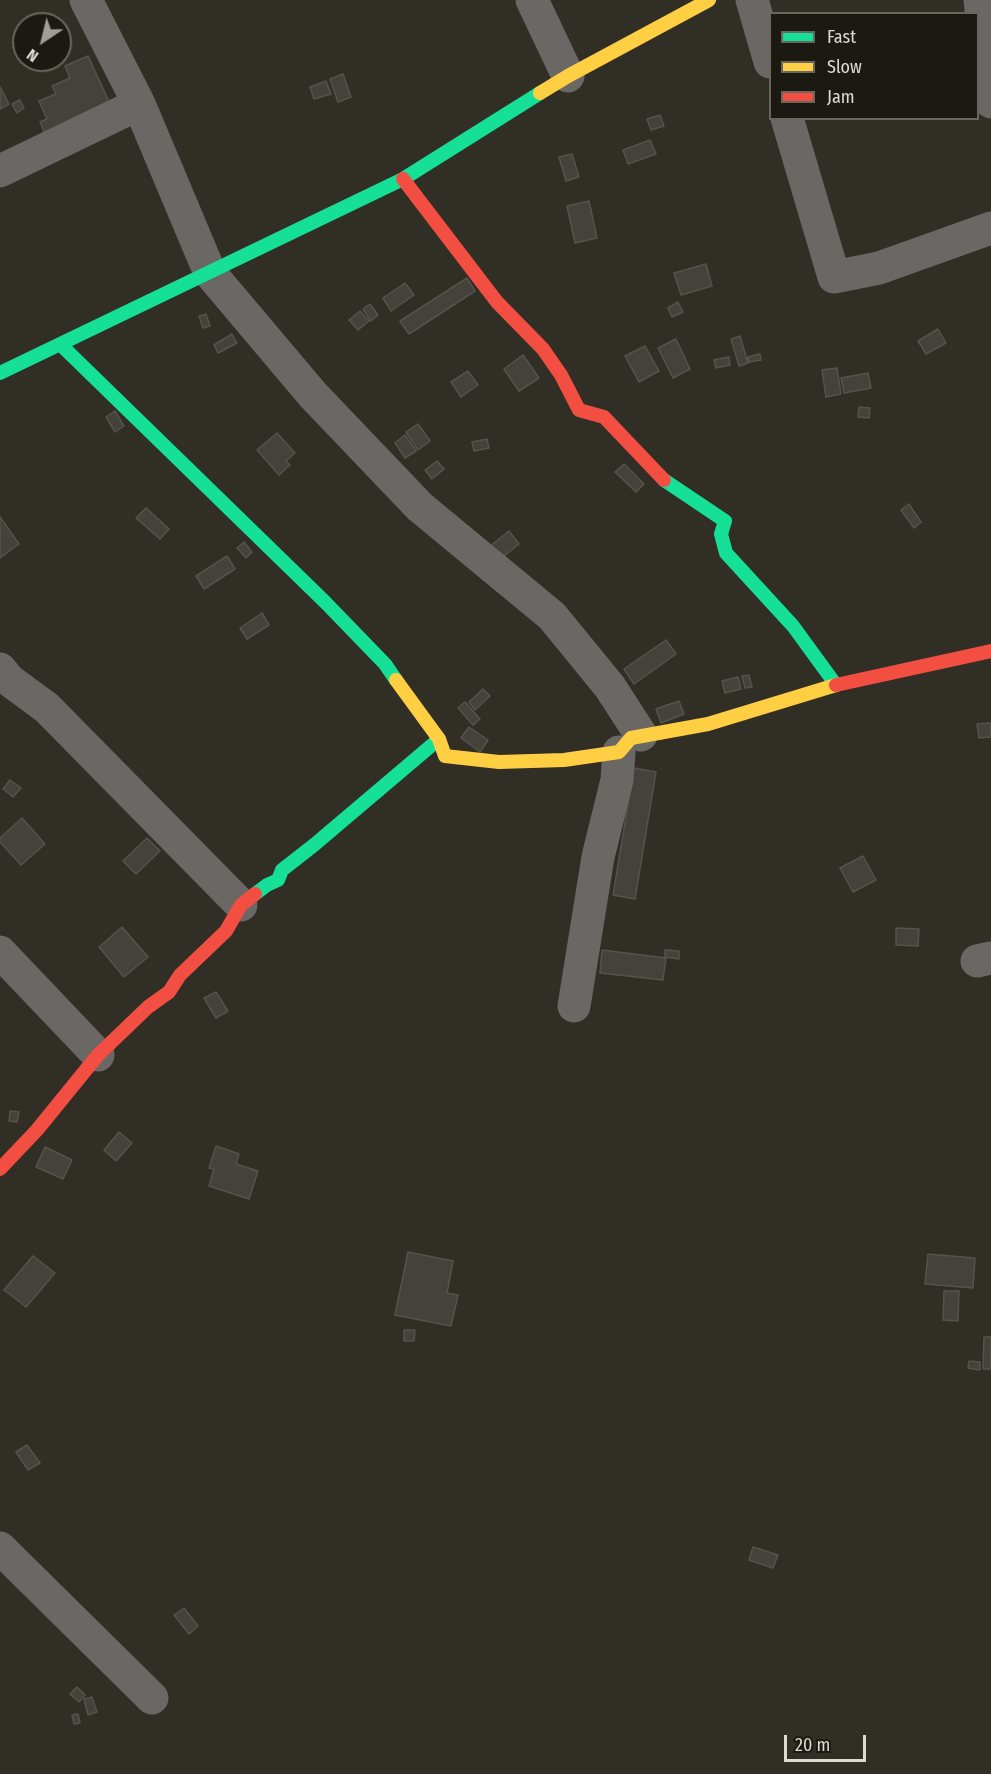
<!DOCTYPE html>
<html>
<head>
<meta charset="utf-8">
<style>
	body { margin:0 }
	#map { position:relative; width:991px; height:1774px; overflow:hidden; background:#312e26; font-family:"Fira Sans Condensed",sans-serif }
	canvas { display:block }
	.legend { position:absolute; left:769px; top:12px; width:210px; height:108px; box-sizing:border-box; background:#1b1912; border:2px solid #68665e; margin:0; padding:8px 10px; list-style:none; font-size:18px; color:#dcdad1 }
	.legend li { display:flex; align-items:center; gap:12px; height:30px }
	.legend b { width:30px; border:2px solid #68665e }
	.north { position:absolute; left:12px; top:12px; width:60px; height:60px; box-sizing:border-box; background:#1b1912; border:2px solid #68665e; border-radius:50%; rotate:215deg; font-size:16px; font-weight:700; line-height:24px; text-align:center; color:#dcdad1 }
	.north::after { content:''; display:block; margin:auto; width:21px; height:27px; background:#a09e95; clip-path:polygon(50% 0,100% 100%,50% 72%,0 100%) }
	.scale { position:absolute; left:784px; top:1735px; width:82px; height:27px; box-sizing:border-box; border:3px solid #dcdad1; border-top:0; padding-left:8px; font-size:18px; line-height:21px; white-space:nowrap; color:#dcdad1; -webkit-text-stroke:4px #1b1912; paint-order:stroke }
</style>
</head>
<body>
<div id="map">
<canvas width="991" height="1774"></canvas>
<ul class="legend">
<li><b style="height:8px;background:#16e098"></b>Fast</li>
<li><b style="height:8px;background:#ffcf43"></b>Slow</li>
<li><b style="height:8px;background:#f24e42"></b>Jam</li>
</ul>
<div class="north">N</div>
<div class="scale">20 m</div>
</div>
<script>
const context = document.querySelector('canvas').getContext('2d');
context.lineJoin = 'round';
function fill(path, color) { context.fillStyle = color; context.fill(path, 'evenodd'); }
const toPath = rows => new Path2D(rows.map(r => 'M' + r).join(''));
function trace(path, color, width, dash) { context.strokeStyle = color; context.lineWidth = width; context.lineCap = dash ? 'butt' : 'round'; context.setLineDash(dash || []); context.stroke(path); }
const building = toPath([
	[88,56,111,106,45,134,40,122,47,119,39,101,56,94,52,86,70,78,65,66,88,56],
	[343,74,351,97,338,102,330,79,343,74],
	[326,81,331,94,314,99,310,87,326,81],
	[0,87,9,104,0,109,0,87],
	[20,100,24,108,17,113,12,104,20,100],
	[660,115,664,126,651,130,647,119,660,115],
	[650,140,656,154,628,164,623,150,650,140],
	[572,154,579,177,566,181,559,157,572,154],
	[589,201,597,238,575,243,567,206,589,201],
	[706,264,712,286,681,295,674,273,706,264],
	[467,278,475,291,409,334,400,321,467,278],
	[405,283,414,295,391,311,383,298,405,283],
	[678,302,683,312,672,317,668,308,678,302],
	[370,304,378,315,371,321,363,309,370,304],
	[360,311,369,321,358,330,349,320,360,311],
	[206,314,210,326,203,328,199,316,206,314],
	[938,329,946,343,926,354,918,341,938,329],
	[232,334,237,343,218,353,214,345,232,334],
	[740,336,748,363,739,366,731,339,740,336],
	[676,339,690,369,673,378,658,348,676,339],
	[645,346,659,371,639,382,625,356,645,346],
	[760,354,761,360,749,362,748,357,760,354],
	[523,355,539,378,519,391,504,369,523,355],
	[729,357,730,365,716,368,714,360,729,357],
	[837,368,841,394,826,397,822,370,837,368],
	[468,371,478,385,461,397,451,382,468,371],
	[868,373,871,388,844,393,841,378,868,373],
	[859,407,870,408,869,418,858,417,859,407],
	[115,411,124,426,115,432,106,417,115,411],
	[418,424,430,441,418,450,406,432,418,424],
	[277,433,295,453,286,461,290,465,279,475,257,450,277,433],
	[405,435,416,451,405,458,395,443,405,435],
	[487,439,489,448,474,451,472,442,487,439],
	[437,461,444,469,432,479,425,470,437,461],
	[624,464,644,484,636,492,615,472,624,464],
	[909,504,921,522,914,528,901,510,909,504],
	[146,508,169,529,160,539,136,518,146,508],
	[0,517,19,544,0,558,0,517],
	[509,531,519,544,499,560,489,547,509,531],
	[244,542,252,552,246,558,237,548,244,542],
	[227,556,235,569,204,589,196,576,227,556],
	[262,613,269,625,247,639,240,628,262,613],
	[666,640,676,654,634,684,624,669,666,640],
	[749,675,752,687,745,688,742,676,749,675],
	[738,677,741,689,725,693,722,681,738,677],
	[483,689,490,696,475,710,469,702,483,689],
	[679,701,684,714,661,723,656,709,679,701],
	[465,702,480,719,473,725,458,708,465,702],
	[991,723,991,737,979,738,977,724,991,723],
	[469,727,488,740,480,752,461,738,469,727],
	[634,768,656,772,635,899,613,895,634,768],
	[10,780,21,788,13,797,3,789,10,780],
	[22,818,45,844,21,865,0,842,0,838,22,818],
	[147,838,160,851,136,874,123,861,147,838],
	[863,856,876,880,853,892,840,868,863,856],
	[122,927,148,957,124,977,99,947,122,927],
	[896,928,919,929,918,946,896,945,896,928],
	[602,950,666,958,663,980,600,973,602,950],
	[665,950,679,951,679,959,665,957,665,950],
	[216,992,228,1011,216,1018,204,998,216,992],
	[10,1111,19,1112,17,1122,9,1121,10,1111],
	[119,1132,132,1143,116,1161,104,1150,119,1132],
	[216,1146,239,1154,236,1164,258,1171,249,1199,209,1186,214,1169,209,1168,216,1146],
	[45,1147,72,1160,63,1179,36,1167,45,1147],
	[408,1252,453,1261,447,1293,458,1295,451,1326,395,1315,408,1252],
	[928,1254,975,1258,973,1288,925,1284,928,1254],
	[33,1256,55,1273,26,1307,4,1290,33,1256],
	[944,1291,959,1291,958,1321,943,1320,944,1291],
	[404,1330,415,1330,414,1341,404,1341,404,1330],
	[984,1337,991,1337,991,1369,983,1369,984,1337],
	[969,1361,980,1362,980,1370,968,1368,969,1361],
	[27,1445,40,1463,28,1470,16,1452,27,1445],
	[753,1547,778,1555,773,1568,749,1560,753,1547],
	[184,1608,198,1626,189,1634,174,1615,184,1608],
	[77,1687,85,1695,79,1702,70,1694,77,1687],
	[92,1697,97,1712,88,1715,84,1699,92,1697],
	[78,1714,80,1723,74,1724,72,1715,78,1714]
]);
fill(building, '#45423b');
trace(building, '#55534c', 1.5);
trace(toPath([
	[86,0,139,104,210,273,313,395,420,507,552,616,610,687,641,735],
	[532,0,568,76],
	[752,0,770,62],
	[980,0,991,102],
	[787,118,834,277,879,268,991,228],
	[0,171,139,104],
	[0,669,9,680,47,708,241,905],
	[0,952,98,1055],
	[977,961,991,958],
	[574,1006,598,857,617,780,619,752],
	[0,1548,152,1698]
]), '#6a6765', 33);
trace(toPath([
	[61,345,325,602,385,664,396,680],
	[0,373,403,179,540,93],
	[664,480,725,521,721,534,726,553,793,626,836,685],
	[255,894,267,885,278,880,282,870,314,845,439,739]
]), '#16e098', 14);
trace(toPath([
	[540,93,568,76,709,0],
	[396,680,439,739,445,756,499,762,564,760,619,752,631,738,708,724,836,685]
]), '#ffcf43', 14);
trace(toPath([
	[403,179,497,302,543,349,561,375,579,410,604,417,664,480],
	[836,685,991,651],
	[0,1169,37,1130,98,1055,148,1007,169,992,180,975,226,931,241,905,255,894]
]), '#f24e42', 14);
</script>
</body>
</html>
